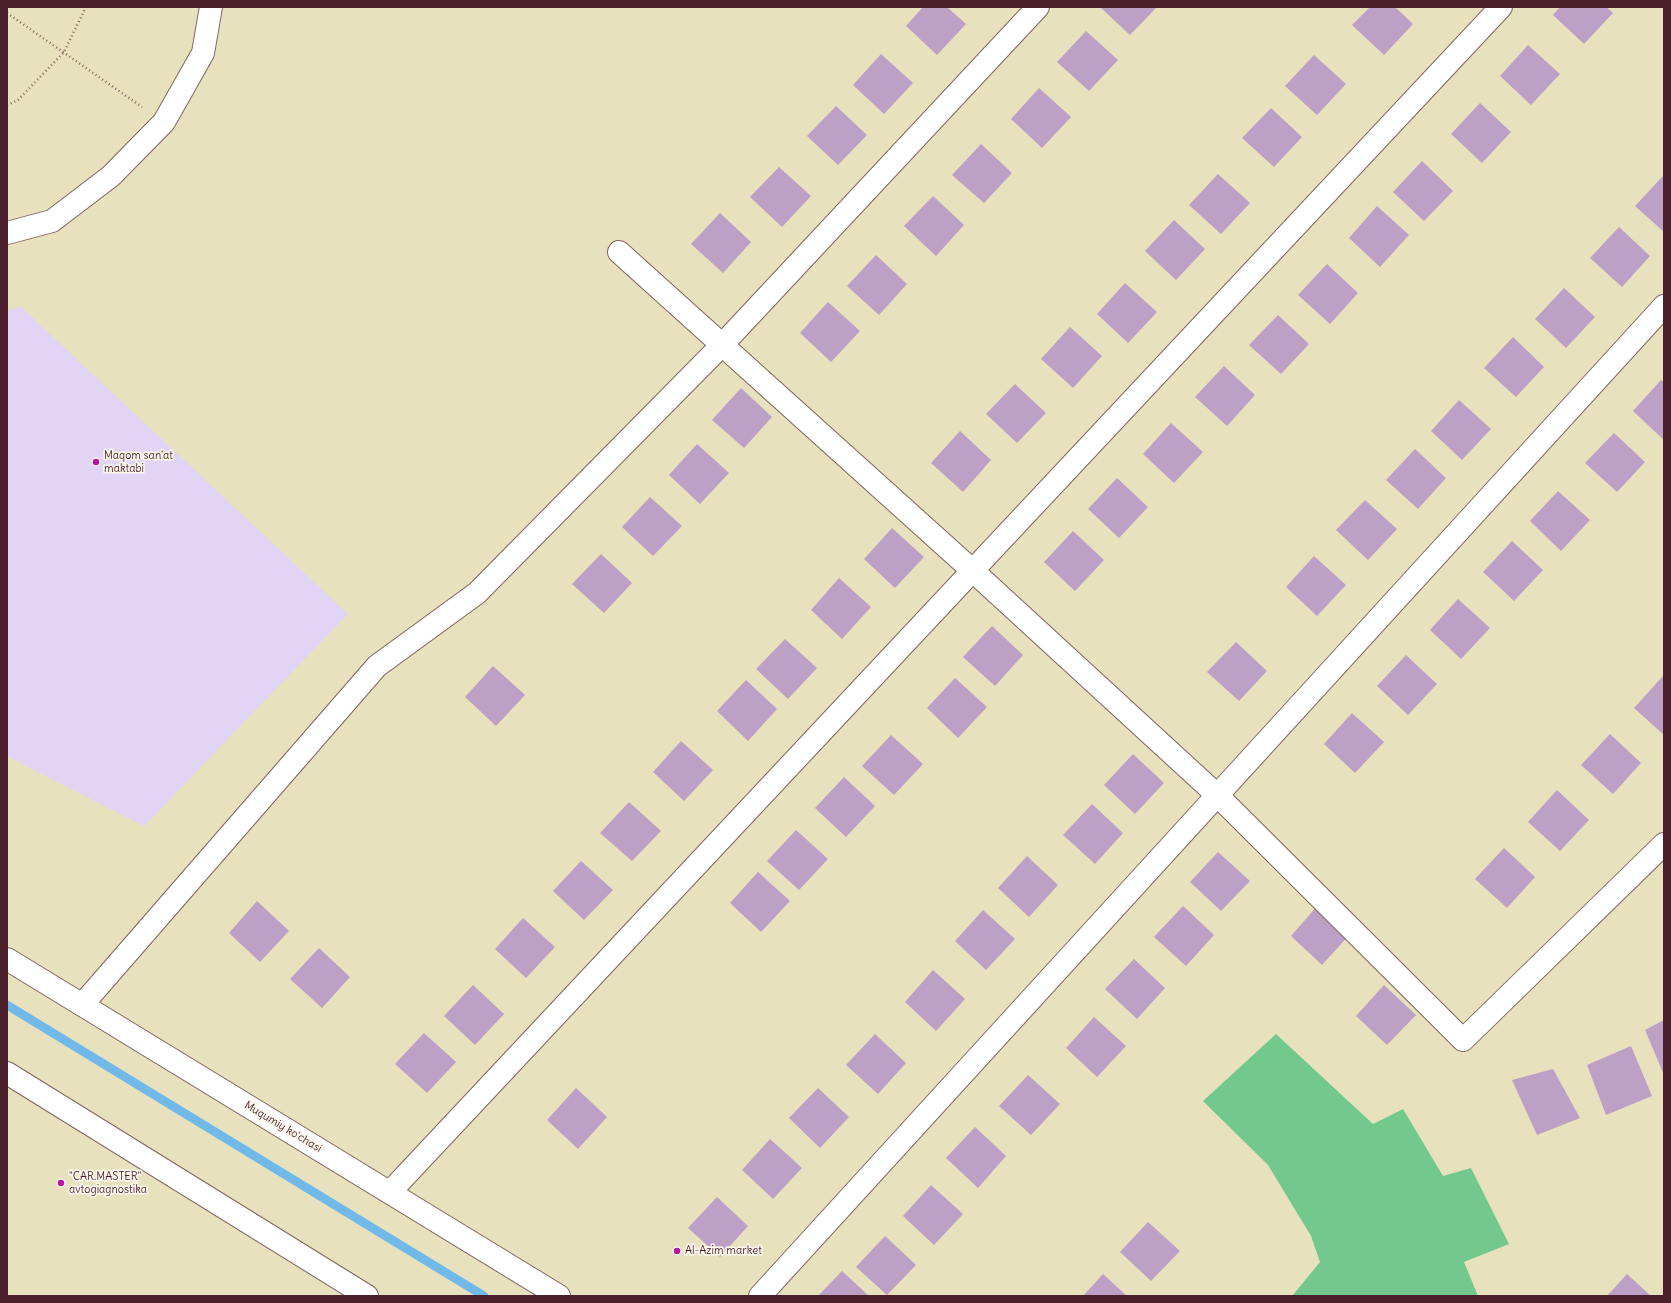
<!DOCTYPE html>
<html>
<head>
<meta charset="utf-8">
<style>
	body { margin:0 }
	#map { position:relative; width:1671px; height:1303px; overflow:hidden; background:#e8e1be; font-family:Delius,sans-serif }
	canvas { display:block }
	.frame { position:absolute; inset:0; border:8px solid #4a1f2b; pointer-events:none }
</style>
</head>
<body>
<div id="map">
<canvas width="1671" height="1303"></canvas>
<div class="frame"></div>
</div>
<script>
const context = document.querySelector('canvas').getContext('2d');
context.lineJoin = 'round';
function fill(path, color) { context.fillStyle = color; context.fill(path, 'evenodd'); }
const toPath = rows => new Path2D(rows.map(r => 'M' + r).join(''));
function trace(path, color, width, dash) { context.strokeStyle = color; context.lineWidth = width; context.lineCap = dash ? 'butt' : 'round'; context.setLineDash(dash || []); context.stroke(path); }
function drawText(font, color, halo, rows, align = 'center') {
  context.font = font + ' Delius,sans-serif'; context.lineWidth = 3.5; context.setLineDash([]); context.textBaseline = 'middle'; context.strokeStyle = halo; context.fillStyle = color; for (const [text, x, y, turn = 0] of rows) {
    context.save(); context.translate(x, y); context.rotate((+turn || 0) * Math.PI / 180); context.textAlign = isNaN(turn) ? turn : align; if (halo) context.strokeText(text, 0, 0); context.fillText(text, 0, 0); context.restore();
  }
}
fill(toPath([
	[21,307,348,614,144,826,7,756,7,310]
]), '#e1d4f4');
fill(toPath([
	[1276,1034,1373,1124,1403,1109,1443,1176,1471,1168,1509,1244,1464,1262,1478,1296,1292,1296,1320,1262,1311,1236,1268,1165,1203,1101]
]), '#72c88d');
trace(toPath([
	[7,1005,484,1296]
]), '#71b9e9', 9);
fill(toPath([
	[923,7,947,7,966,24,937,55,906,26],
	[1100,7,1157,7,1130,35],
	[1370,7,1395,7,1413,24,1384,55,1352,25],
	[1560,7,1606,7,1613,13,1584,44,1553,15],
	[1086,31,1118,60,1089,91,1057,62],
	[1528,45,1560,74,1531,105,1500,76],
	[881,54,913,83,884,114,853,85],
	[1314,55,1346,84,1317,115,1285,86],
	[1039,88,1071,117,1042,148,1011,119],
	[1480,103,1511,132,1482,163,1451,134],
	[836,106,867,135,838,165,807,136],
	[1271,108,1302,137,1274,167,1242,138],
	[981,144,1012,173,984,203,952,175],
	[1422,161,1453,191,1424,221,1393,192],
	[779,167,811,196,782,227,750,197],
	[1218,174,1250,203,1221,234,1189,205],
	[1664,175,1664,232,1635,206],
	[933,196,964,225,936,256,904,226],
	[1377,206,1409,235,1380,267,1349,238],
	[720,213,751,242,723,273,691,244],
	[1174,220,1205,249,1176,280,1145,251],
	[1619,227,1650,256,1622,287,1590,258],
	[876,255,907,284,879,315,847,286],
	[1327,264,1358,293,1330,324,1298,295],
	[1125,283,1157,312,1128,343,1097,314],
	[1564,288,1595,317,1566,348,1535,319],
	[828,302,860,331,831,362,800,333],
	[1278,315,1309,344,1281,374,1249,345],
	[1070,327,1102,356,1073,388,1041,359],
	[1513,337,1544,367,1516,397,1484,368],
	[1224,366,1255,395,1227,426,1195,397],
	[1661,380,1664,382,1664,440,1633,411],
	[1015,384,1046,413,1017,443,986,414],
	[741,388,772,417,744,448,712,420],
	[1459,400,1491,429,1462,460,1431,431],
	[1171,423,1203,452,1174,483,1143,454],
	[960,431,991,460,963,492,931,463],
	[1614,433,1645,462,1617,492,1585,463],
	[697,444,729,473,700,504,669,475],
	[1415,449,1446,478,1418,509,1386,480],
	[1117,478,1148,507,1119,538,1088,509],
	[1558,491,1590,520,1561,551,1530,521],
	[650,497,682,526,653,556,622,527],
	[1365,500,1397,529,1368,560,1336,530],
	[892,528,924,557,895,588,864,559],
	[1073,531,1104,560,1075,591,1044,562],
	[1512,541,1543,570,1514,601,1483,572],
	[601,554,632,583,604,613,572,584],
	[1314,556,1346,585,1317,616,1286,587],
	[839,578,871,607,842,639,811,610],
	[1458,599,1490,628,1461,659,1430,630],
	[992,626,1023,655,995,686,963,657],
	[785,639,817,668,788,699,756,669],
	[1236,642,1267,671,1239,701,1207,672],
	[1406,655,1437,684,1408,715,1377,686],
	[493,666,525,695,496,726,465,697],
	[1663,676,1664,677,1664,735,1634,708],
	[955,678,987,707,958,738,927,708],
	[746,680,777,709,748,741,717,711],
	[1352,713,1384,742,1355,773,1324,744],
	[1610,734,1641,763,1613,794,1581,765],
	[891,735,923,764,894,795,862,766],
	[681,741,713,770,684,801,653,772],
	[1133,754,1164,783,1135,814,1104,785],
	[844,777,875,806,846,837,815,808],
	[1557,790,1589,820,1560,851,1528,822],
	[629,802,661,831,632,861,600,833],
	[1092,804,1123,833,1095,864,1063,835],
	[796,830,828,859,799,890,767,861],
	[1504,848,1535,877,1507,908,1475,879],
	[1218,852,1250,881,1221,911,1190,882],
	[1027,856,1058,885,1029,917,998,888],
	[581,861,613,890,584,920,553,891],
	[758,872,790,901,761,932,730,903],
	[257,901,289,931,260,962,229,933],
	[1319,904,1351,933,1322,965,1291,936],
	[1183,906,1214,935,1186,966,1154,937],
	[983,910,1015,939,986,970,955,941],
	[523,918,555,947,526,978,495,949],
	[319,948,350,977,322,1008,290,979],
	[1134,959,1165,988,1137,1019,1105,989],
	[933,970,965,999,936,1031,905,1002],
	[473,985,504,1014,475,1045,444,1016],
	[1384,985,1416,1015,1387,1045,1356,1016],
	[1094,1017,1126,1046,1097,1077,1066,1048],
	[1664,1020,1664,1075,1645,1030],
	[424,1033,456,1062,427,1093,395,1064],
	[875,1034,906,1063,878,1094,846,1065],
	[1631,1046,1652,1096,1606,1115,1587,1065],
	[1553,1069,1580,1118,1537,1135,1512,1080],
	[1028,1075,1060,1104,1031,1135,999,1106],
	[576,1088,607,1117,578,1149,547,1120],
	[818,1088,849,1117,820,1148,789,1118],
	[975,1127,1006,1156,978,1188,946,1158],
	[770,1139,802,1168,773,1199,742,1170],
	[931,1185,963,1214,934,1245,903,1216],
	[717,1197,748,1226,720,1257,688,1228],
	[1148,1222,1180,1251,1151,1281,1120,1252],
	[885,1236,916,1265,887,1295,856,1267],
	[842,1271,869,1296,818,1296],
	[1103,1274,1127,1296,1083,1296],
	[1627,1274,1651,1296,1607,1296]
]), '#bda0c5');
const minor = toPath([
	[7,233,52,221,111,176,164,122,203,53,211,7],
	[619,252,973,571,1217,795,1463,1040,1664,844],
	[82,1005,377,666,477,593,722,345,1038,7],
	[390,1192,1501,7],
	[760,1296,1664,306]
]);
const major = toPath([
	[7,959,559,1296],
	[7,1073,367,1296]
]);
trace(minor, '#81635e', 24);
trace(major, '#81635e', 24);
trace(toPath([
	[7,13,142,107],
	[7,105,18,100,64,52,86,7]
]), '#81635e', 2.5, [1, 3]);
trace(minor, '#fff', 22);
trace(major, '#fff', 22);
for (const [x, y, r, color] of [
	[96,462,4,"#b5179e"],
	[61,1183,4,"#b5179e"],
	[677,1251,4,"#b5179e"]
]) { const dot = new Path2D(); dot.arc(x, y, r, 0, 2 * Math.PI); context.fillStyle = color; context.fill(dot); trace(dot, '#fbf7ec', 1.5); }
drawText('11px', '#4a1f2b', '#fbf7ec', [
	["Maqom san'at",104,456],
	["maktabi",104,469],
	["\"CAR.MASTER\"",69,1177],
	["avtogiagnostika",69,1190],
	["Al-Azim market",685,1251]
], 'left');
drawText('11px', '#4a1f2b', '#fbf7ec', [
	["Muqumiy ko'chasi",283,1127,31]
]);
</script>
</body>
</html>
